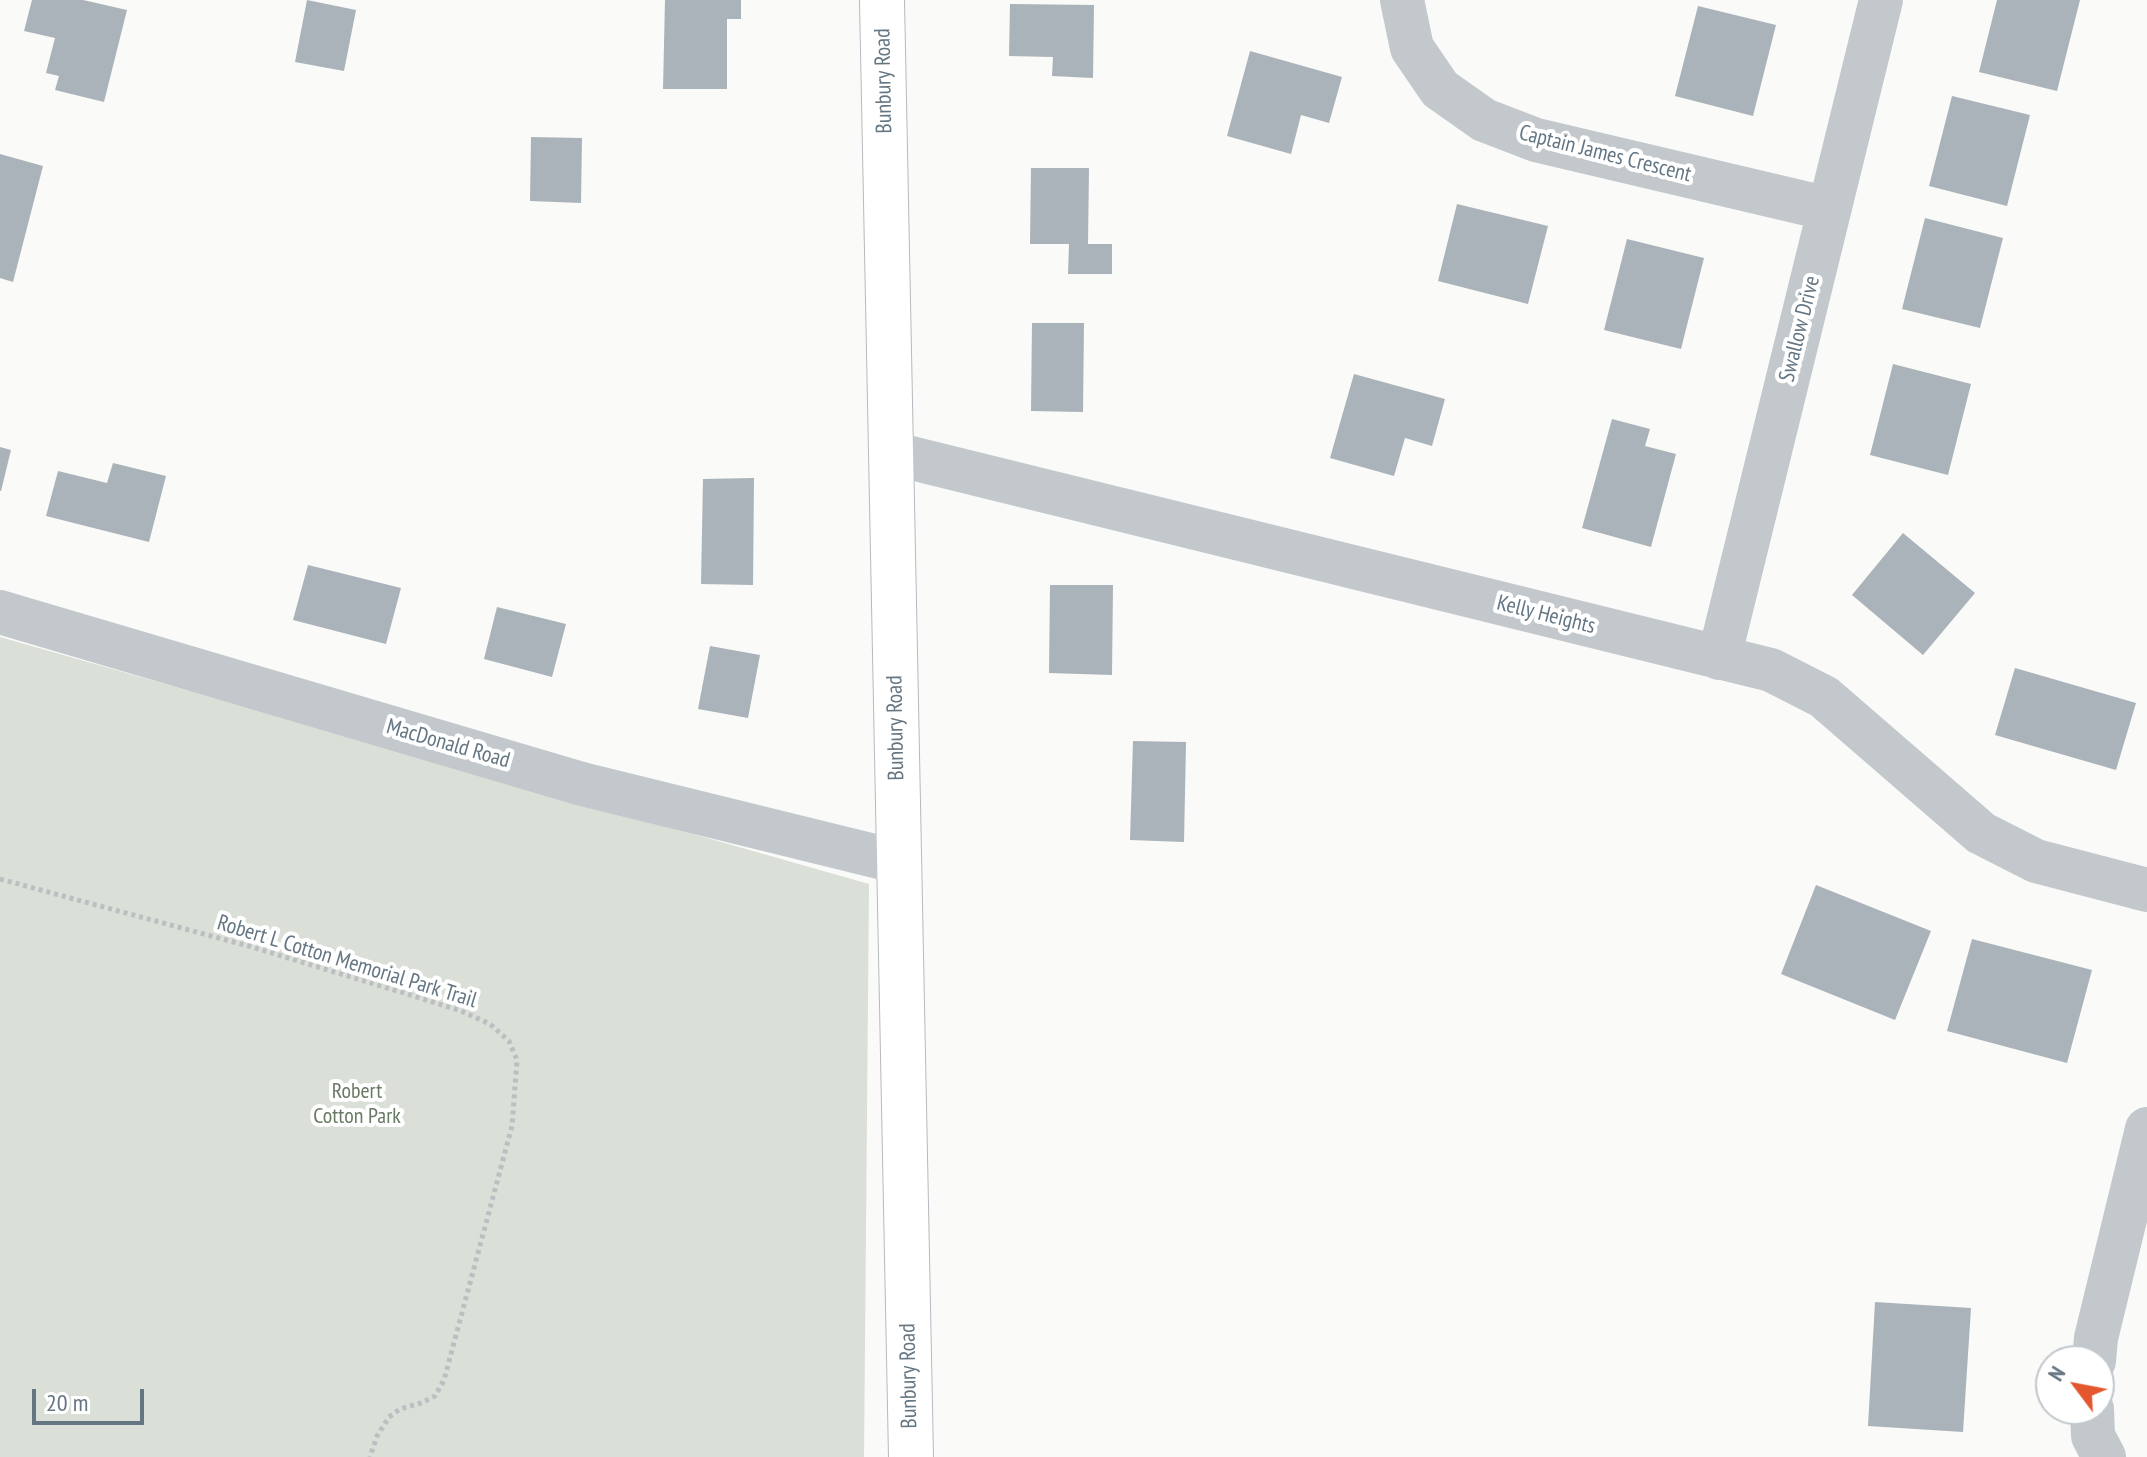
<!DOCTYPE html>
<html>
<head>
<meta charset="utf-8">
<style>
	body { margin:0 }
	#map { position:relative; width:2147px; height:1457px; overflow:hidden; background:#fafaf8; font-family:"PT Sans Narrow",sans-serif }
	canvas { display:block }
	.north { position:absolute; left:2035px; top:1345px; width:80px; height:80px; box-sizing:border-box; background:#fff; border:2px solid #c1c8cd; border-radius:50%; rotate:302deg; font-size:22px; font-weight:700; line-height:32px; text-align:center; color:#657683 }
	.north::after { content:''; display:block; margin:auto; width:28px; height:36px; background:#e4572e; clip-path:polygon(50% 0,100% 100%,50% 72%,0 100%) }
	.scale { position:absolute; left:32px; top:1389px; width:112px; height:36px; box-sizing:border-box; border:4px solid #657683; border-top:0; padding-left:10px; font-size:24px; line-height:28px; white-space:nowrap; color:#657683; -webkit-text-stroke:6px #fff; paint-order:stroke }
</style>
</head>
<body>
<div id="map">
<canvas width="2147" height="1457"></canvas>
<div class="north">N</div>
<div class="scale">20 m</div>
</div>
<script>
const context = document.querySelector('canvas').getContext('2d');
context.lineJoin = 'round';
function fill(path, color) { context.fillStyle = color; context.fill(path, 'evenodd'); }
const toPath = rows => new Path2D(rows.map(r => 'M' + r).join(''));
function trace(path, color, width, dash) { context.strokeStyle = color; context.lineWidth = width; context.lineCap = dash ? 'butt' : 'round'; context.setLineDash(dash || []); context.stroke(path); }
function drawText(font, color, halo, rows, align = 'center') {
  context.font = font + ' "PT Sans Narrow",sans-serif'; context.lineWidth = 8; context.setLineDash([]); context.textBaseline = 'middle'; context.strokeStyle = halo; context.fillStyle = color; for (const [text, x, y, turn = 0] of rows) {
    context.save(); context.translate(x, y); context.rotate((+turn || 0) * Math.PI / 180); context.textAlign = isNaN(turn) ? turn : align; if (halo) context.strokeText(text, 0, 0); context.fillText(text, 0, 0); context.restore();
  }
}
fill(toPath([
	[0,637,869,884,864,1457,0,1457]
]), '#dadfd7');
fill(toPath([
	[32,0,83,0,127,10,104,102,55,90,59,76,46,73,55,38,24,31],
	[307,0,356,10,344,71,295,62],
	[665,0,741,0,741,19,727,19,727,89,663,89],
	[1997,0,2080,0,2057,91,1979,72],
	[1010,4,1094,5,1093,78,1052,76,1053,57,1009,56],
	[1698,6,1776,25,1753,116,1675,96],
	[1250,51,1342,77,1329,123,1301,115,1291,154,1227,136],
	[1952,96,2030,115,2007,206,1929,186],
	[531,137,582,138,581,203,530,201],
	[0,154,43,166,13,282,0,278],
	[1031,168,1089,168,1088,244,1112,244,1112,274,1068,274,1069,244,1030,244],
	[1457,204,1548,226,1528,304,1438,281],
	[1925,218,2003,238,1980,328,1902,309],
	[1627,239,1704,258,1681,349,1604,330],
	[1032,323,1084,323,1083,412,1031,411],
	[1893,364,1971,384,1948,475,1870,455],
	[1354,374,1445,399,1432,446,1405,438,1394,476,1330,458],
	[1612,419,1650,429,1645,446,1676,454,1651,547,1582,528],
	[0,447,11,450,1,491,0,491],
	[113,463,166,476,149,542,46,516,58,471,107,483],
	[754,478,753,585,701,584,703,479],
	[1903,533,1975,593,1923,655,1852,595],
	[308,565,401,588,386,644,293,620],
	[1050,585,1113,585,1112,675,1049,673],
	[497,607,566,624,552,677,484,659],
	[710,646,760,655,748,718,698,709],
	[2015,668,2136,703,2116,770,1995,735],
	[1133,741,1186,742,1184,842,1130,840],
	[1816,885,1931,931,1895,1020,1781,974],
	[1972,939,2092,970,2067,1063,1947,1031],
	[1875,1302,1971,1308,1963,1432,1868,1426]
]), '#aab3b9');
const major = toPath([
	[882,0,911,1457]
]);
trace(major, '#b5babe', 46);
trace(toPath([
	[0,879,252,947,407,994,461,1011,490,1024,509,1041,517,1060,512,1126,444,1380,435,1396,421,1403,400,1409,389,1417,377,1436,370,1457]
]), '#bbbfc2', 5, [4, 4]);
trace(toPath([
	[1402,0,1412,48,1440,89,1484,120,1536,140,1829,209],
	[891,453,1771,670,1824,697,1981,833,2036,861,2147,890],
	[0,612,582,784,899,862],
	[1719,658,1881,0],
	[2094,1361,2096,1338,2147,1129],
	[2092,1409,2093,1436,2104,1457]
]), '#c3c8cc', 44);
trace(major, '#fff', 44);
drawText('22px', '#657683', '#fff', [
	["Bunbury Road",884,81,-91],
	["Captain James Crescent",1605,154,14],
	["Swallow Drive",1800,329,-76],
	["Kelly Heights",1546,615,14],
	["Bunbury Road",896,728,-91],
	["MacDonald Road",448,744,16],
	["Robert L Cotton Memorial Park Trail",347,962,17],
	["Bunbury Road",909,1376,-91]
]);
drawText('22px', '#687a64', '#fff', [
	["Robert",357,1092],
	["Cotton Park",357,1117]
]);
</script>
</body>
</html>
